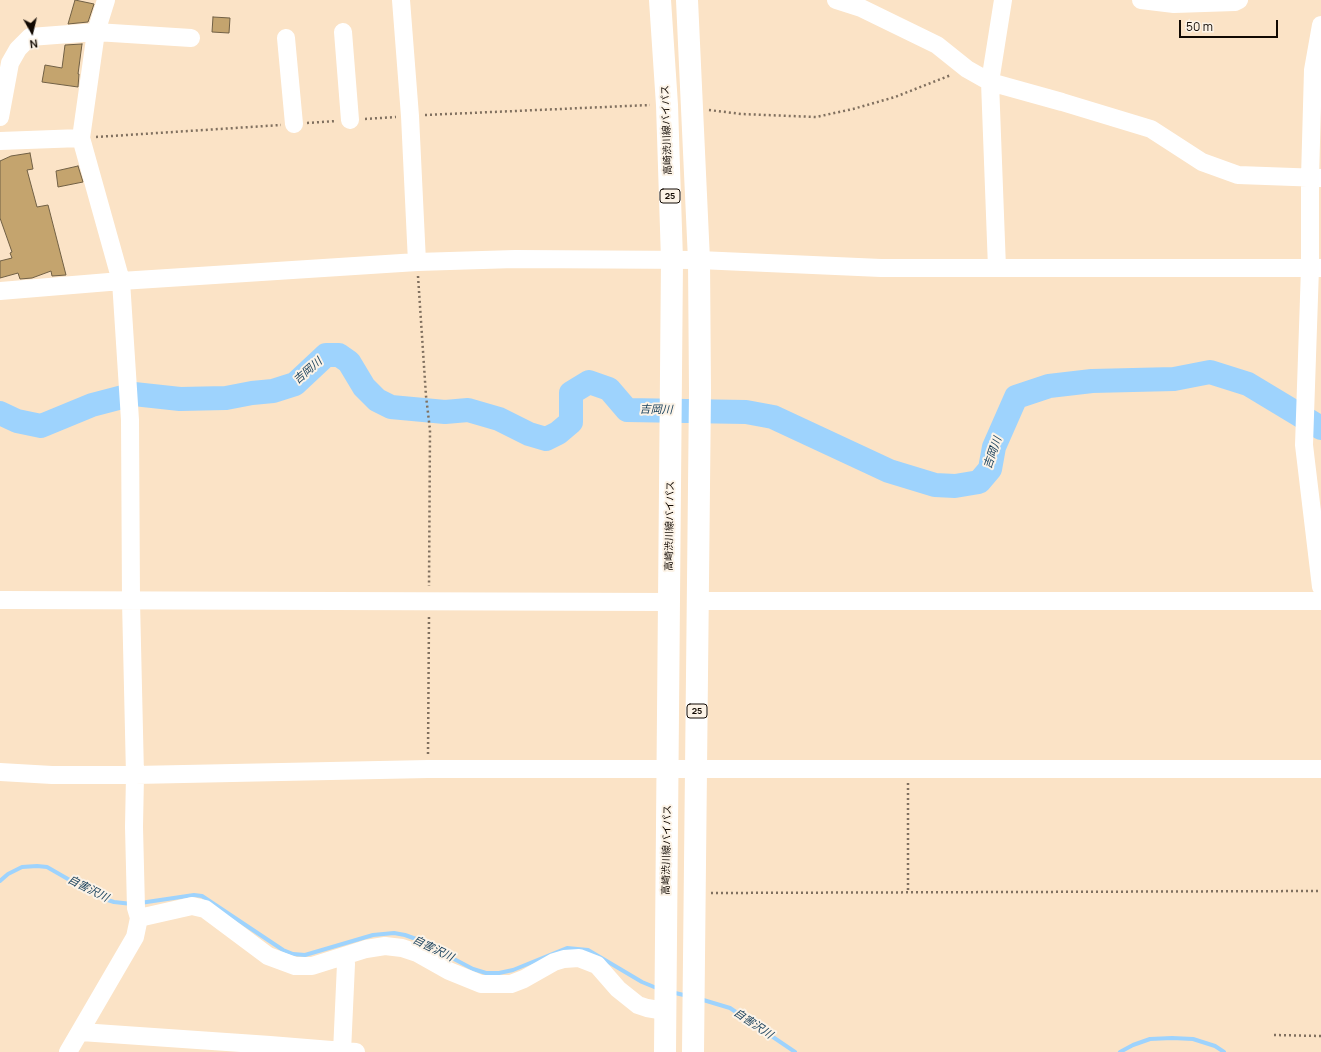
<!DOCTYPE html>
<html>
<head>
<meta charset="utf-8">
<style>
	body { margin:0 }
	#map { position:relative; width:1321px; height:1052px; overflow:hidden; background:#fbe3c6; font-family:Manrope,sans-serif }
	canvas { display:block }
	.north { position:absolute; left:12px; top:12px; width:40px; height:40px; -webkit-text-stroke:3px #fcf3e7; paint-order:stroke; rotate:172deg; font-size:11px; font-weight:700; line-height:16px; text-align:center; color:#110902 }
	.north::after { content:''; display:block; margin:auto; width:14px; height:18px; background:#110902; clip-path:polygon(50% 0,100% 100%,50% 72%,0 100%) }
	.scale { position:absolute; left:1179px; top:20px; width:99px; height:18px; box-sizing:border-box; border:2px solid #110902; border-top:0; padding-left:5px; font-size:12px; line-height:14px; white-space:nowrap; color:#110902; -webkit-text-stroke:3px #fcf3e7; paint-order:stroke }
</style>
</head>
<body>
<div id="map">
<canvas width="1321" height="1052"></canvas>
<div class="north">N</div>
<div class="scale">50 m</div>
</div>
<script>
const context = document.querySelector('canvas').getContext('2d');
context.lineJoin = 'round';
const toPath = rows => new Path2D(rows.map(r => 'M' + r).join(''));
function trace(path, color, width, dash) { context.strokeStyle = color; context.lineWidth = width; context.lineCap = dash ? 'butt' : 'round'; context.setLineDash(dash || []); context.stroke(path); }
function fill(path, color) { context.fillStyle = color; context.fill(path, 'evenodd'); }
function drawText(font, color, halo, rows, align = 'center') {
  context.font = font + ' Manrope,"Noto Sans JP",sans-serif'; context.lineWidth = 4; context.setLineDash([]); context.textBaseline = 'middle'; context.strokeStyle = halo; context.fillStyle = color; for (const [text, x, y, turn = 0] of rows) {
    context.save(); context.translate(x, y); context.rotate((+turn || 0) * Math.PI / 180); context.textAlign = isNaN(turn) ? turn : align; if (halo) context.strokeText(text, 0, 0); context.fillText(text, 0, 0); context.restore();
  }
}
trace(toPath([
	[0,881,8,874,22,867,37,866,47,867,101,898,114,902,132,904],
	[140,903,194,895,202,896,283,950,293,954,305,955,373,935,394,933,405,935,416,939,473,969,486,973,499,973,513,970,567,948,588,950,642,982,659,989],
	[671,992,688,996],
	[700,999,730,1008,795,1052],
	[1120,1052,1133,1045,1150,1039,1172,1038,1193,1039,1215,1046,1224,1052]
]), '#9ed3fd', 4);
trace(toPath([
	[0,413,17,421,41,426,92,405,134,394,180,399,226,398,252,393,273,391,295,384,326,355,339,355,349,362,364,387,377,400,391,407,445,412,468,410,499,419,529,434,546,439,558,433,571,422,571,393,589,382,609,389,627,410,746,412,773,417,889,471,935,485,955,486,979,482,990,469,994,447,1016,397,1049,386,1092,381,1174,379,1210,372,1248,384,1321,428]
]), '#9ed3fd', 24);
const building = toPath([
	[75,0,94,4,88,22,68,24,75,0],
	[213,17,230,18,229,33,212,32,213,17],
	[82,44,78,74,79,74,78,87,42,82,45,65,62,68,65,45,82,44],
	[30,153,33,169,27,170,37,207,48,205,66,275,52,276,51,271,32,278,20,279,18,273,0,278,0,261,12,258,10,253,12,252,0,218,0,161,11,156,30,153],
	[78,166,83,182,58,187,56,171,78,166]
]);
fill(building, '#c4a46e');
trace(building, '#716045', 1);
trace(toPath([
	[709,110,741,114,816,117,853,109,895,97,951,75],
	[425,115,650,105],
	[365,119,396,117],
	[307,123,336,121],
	[96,137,281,125],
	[418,276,426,396,430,430,429,586],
	[428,754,429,615],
	[908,783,908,892],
	[711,893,1321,891],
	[1274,1035,1321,1036]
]), '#80705f', 2.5, [2, 3]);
trace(toPath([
	[401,0,410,116,417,262],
	[836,0,861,8,937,45,967,69,990,82,1062,102,1151,129,1202,162,1238,175,1321,178],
	[1141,0,1174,4,1235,2,1239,0],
	[1321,25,1313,70,1310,178,1310,268,1304,445,1321,587],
	[343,32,350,120],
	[286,38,294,124],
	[0,117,10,63,18,49,30,37,96,32,191,38],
	[0,141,81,138],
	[997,268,990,82,1003,0],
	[0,291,121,281,417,262,515,259,699,260,881,268,1321,268],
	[0,600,669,602],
	[698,601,1321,601],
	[0,772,52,775,135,775,428,769,1321,769],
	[139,918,192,906,205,909,268,956,295,966,312,966,366,949,385,946,402,948,417,953,449,971,481,984,511,984,524,979,554,962,564,959,579,958,597,965,618,989,638,1005,647,1008,665,1011],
	[342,957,346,964,342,1052],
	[81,1032,270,1045,356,1052],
	[68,1052,135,937,139,918,136,908,134,827,135,775,131,601,130,420,121,281,81,138,96,32,106,0]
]), '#fff', 18);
trace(toPath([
	[660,0,667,105,672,260,665,1052],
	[687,0,699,260,700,392,693,1052]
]), '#fff', 22);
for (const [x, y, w] of [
	[670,196,20],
	[697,711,20]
]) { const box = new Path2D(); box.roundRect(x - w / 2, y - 7, w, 14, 3); context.fillStyle = '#fcf3e7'; context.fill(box); trace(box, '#110902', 1); }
drawText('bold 9px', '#110902', null, [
	["25",670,196],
	["25",697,711]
]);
drawText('10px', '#110902', '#fcf3e7', [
	["高崎渋川線バイパス",667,130,-92],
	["高崎渋川線バイパス",670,526,-89],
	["高崎渋川線バイパス",667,850,-89]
]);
drawText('italic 11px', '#153d59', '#fcf3e7', [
	["吉岡川",308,371,-41],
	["吉岡川",656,410,1],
	["吉岡川",993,453,-71],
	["自害沢川",88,889,27],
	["自害沢川",433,949,26],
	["自害沢川",753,1024,34]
]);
</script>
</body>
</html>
